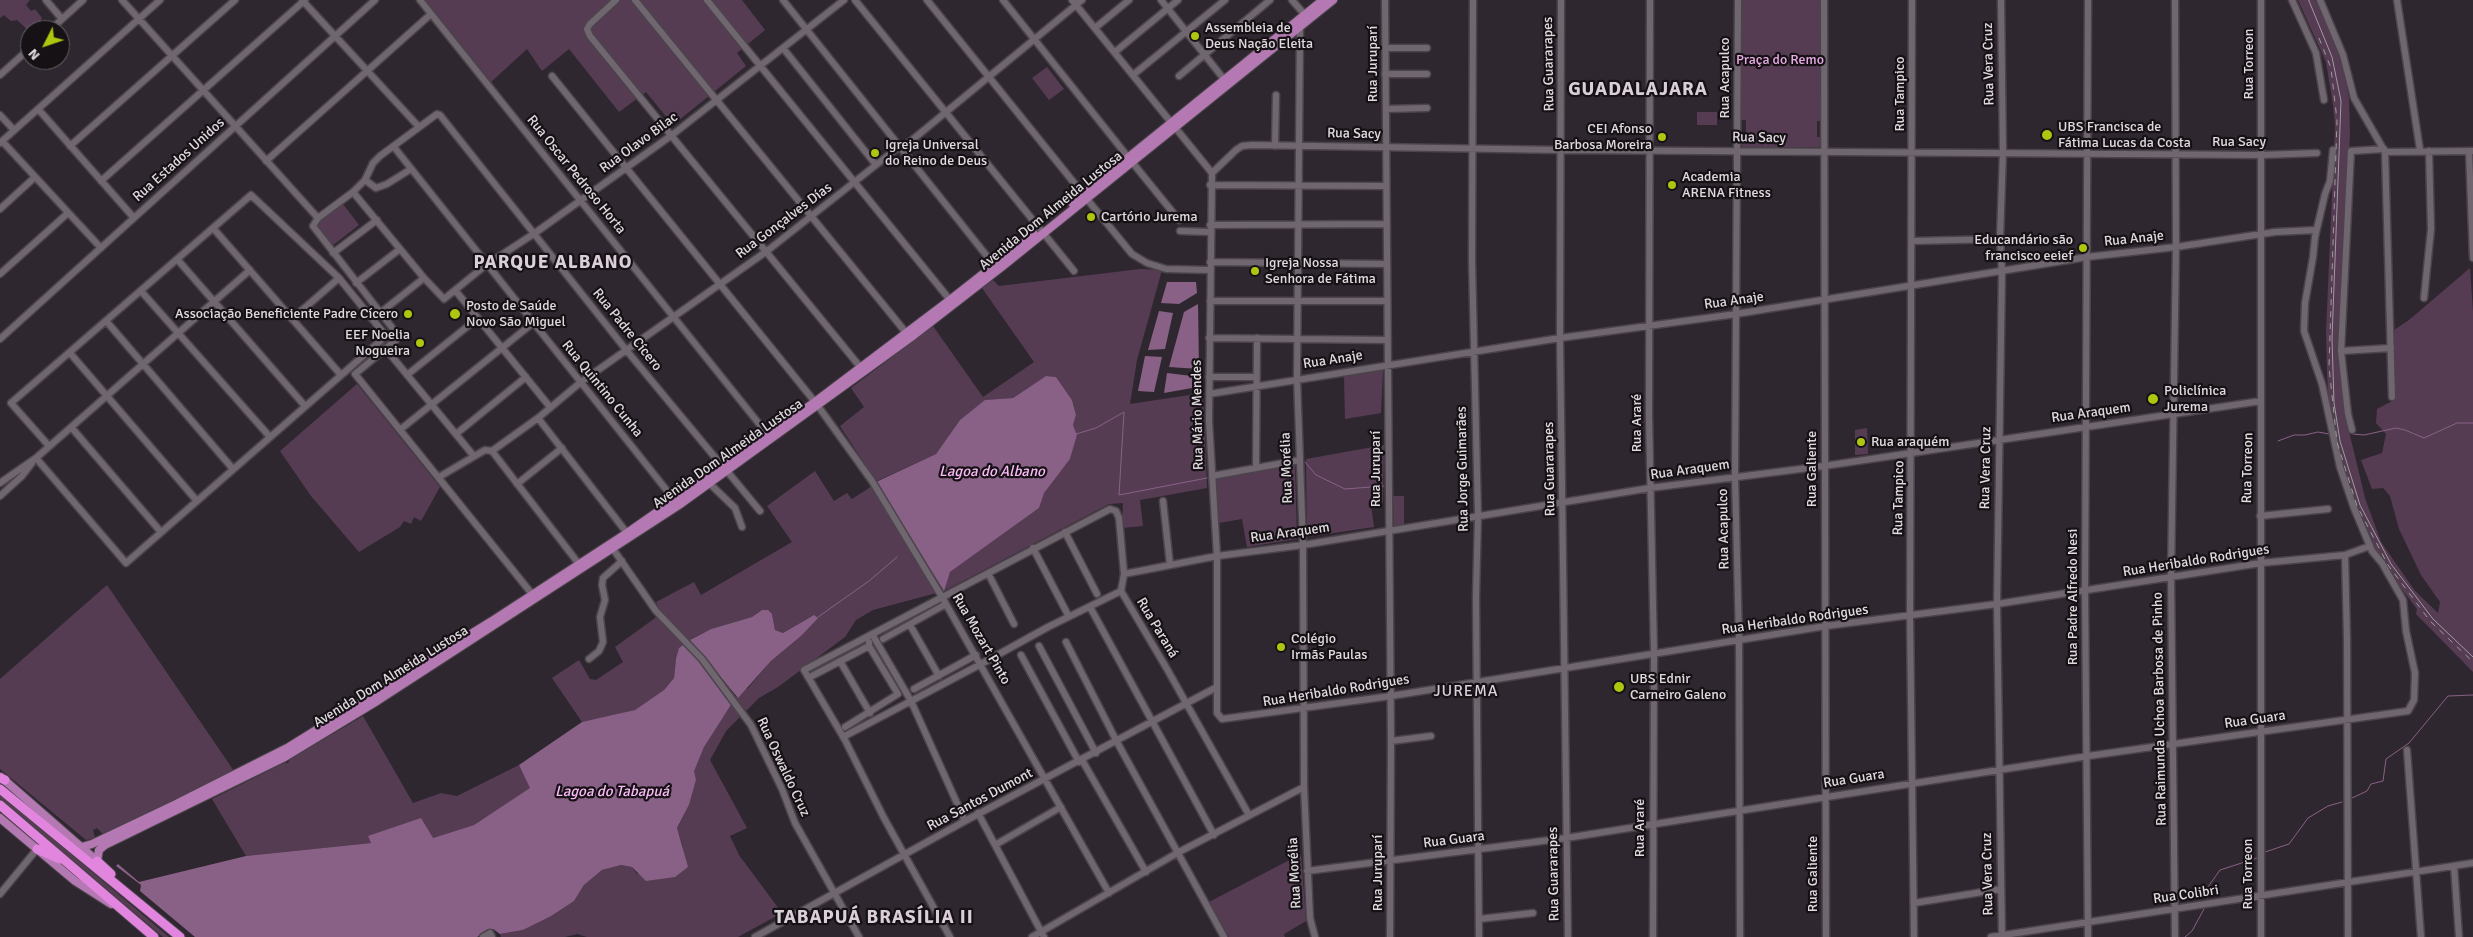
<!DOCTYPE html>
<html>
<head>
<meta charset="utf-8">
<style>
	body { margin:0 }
	#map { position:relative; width:2473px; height:937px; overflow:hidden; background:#2f272f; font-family:Signika,sans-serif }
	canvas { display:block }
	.north { position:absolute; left:20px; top:20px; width:50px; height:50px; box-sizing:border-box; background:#151115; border:1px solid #666166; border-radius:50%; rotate:229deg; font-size:14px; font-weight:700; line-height:20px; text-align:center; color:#e0dadf }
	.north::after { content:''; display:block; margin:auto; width:18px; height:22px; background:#adc60f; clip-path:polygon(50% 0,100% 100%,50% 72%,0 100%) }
</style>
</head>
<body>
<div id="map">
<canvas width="2473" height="937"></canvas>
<div class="north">N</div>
</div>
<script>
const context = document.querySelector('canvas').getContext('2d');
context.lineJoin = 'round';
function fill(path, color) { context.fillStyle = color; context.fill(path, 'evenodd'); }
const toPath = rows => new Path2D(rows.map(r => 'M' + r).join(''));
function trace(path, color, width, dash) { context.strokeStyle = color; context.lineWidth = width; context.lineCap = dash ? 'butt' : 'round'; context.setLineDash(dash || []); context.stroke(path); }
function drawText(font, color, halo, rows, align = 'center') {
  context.font = font + ' Signika,sans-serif'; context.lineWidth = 4.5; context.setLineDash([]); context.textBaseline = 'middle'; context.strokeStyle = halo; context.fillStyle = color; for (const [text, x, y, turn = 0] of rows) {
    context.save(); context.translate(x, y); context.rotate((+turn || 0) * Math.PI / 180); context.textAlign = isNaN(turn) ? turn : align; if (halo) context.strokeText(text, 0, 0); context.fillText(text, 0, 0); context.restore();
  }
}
fill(toPath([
	[0,0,30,0,26,5,31,11,35,9,42,18,38,26,40,30,30,30,30,32,17,20,11,21,4,15,0,18],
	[425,0,742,0,765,30,737,53,746,66,673,125,646,92,619,112,569,49,542,71,527,49,491,82],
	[1740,0,1821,0,1821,121,1817,121,1817,137,1821,137,1821,145,1819,147,1743,147,1740,144,1740,138,1746,138,1746,120,1740,120],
	[2298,0,2317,0,2339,50,2349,98,2350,134,2341,296,2348,427,2365,498,2381,542,2415,591,2438,613,2440,602,2421,575,2399,529,2390,496,2383,488,2372,489,2361,460,2382,453,2386,434,2376,423,2377,409,2396,399,2394,330,2409,320,2470,268,2473,312,2473,672,2416,614,2417,609,2391,575,2370,540,2348,490,2329,407,2327,373,2326,332,2335,126,2333,105,2326,62],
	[1047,67,1064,89,1049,100,1032,78],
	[1697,112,1717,112,1717,125,1697,125],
	[343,204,359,225,332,246,316,224],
	[1140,269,1162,270,1137,360,1130,404,1203,393,1207,488,1140,500,1143,526,1122,528,1123,503,1109,504,944,591,873,610,856,620,845,637,778,687,759,698,726,731,710,760,747,828,730,836,739,855,782,913,738,937,587,937,577,934,565,937,501,937,500,934,523,930,574,901,584,885,602,870,621,865,632,867,637,874,683,847,677,829,689,805,696,780,693,771,704,747,729,706,723,693,686,643,676,659,674,678,664,690,635,710,609,717,582,722,552,678,579,660,590,679,596,680,623,662,615,647,655,618,660,611,656,602,694,582,701,595,792,542,767,506,815,471,834,501,847,493,852,499,869,488,876,481,840,426,864,407,851,388,933,326,983,397,1034,362,982,288,993,280,999,286],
	[1046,376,1056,377,1072,400,1076,415,1073,425,1077,435,1070,459,1043,493,1039,508,950,572,943,590,877,481,936,454,960,420,986,400,1013,398],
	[762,610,772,614,775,630,783,633,814,615,801,636,771,661,748,688,736,697,691,639,711,629,752,617],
	[1383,370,1381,413,1345,419,1344,375],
	[357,384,440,487,421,521,414,517,411,524,404,521,400,527,359,552,311,496,280,451],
	[1867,428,1868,454,1855,455,1855,430],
	[1384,445,1383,502,1371,505,1374,527,1307,537,1306,459],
	[1295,463,1297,539,1247,547,1242,519,1219,523,1216,473],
	[1393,496,1404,496,1404,524,1394,526],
	[107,585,234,771,103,834,97,828,93,830,95,838,86,840,0,769,0,679],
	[363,716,413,803,441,793,457,796,519,765,531,788,474,825,433,838,368,836,371,843,246,856,212,799,284,763,288,763,290,759],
	[0,794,169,937,163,937,0,799],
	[1301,854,1306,921,1284,934,1285,937,1229,937,1209,902]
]), '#553c53');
fill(toPath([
	[1167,282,1196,282,1197,293,1179,304,1161,303],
	[1198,304,1199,369,1169,367,1184,312],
	[1159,311,1173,313,1165,349,1148,350],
	[1145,356,1162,357,1154,392,1138,391],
	[1167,373,1192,376,1192,388,1164,393],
	[1046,376,1056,377,1072,400,1076,415,1073,425,1077,435,1070,459,1044,493,1039,508,950,572,944,591,876,482,936,454,960,420,985,400,1013,398],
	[762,610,768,610,772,614,775,630,783,633,814,615,818,618,801,636,771,661,738,698,690,640,711,629,752,617],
	[686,643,732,703,704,747,694,771,696,780,689,805,677,828,688,867,675,877,646,881,632,867,621,865,602,870,584,885,574,901,551,916,523,930,500,934,493,929,477,937,195,937,140,891,141,885,116,866,118,864,139,882,246,856,371,843,368,836,421,818,433,838,474,825,530,788,519,765,582,722,635,710,664,690,674,678,676,659,679,648]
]), '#896187');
trace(toPath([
	[1076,434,1096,428,1124,412,1119,495,1207,478],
	[2353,434,2364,435,2396,428,2405,430,2424,438,2457,423,2473,423],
	[2278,441,2294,435,2305,435,2318,432,2329,434],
	[1305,462,1316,475,1345,489,1384,486],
	[1227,476,1279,467],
	[818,617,869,581,897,557],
	[2352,798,2367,791,2371,784,2383,781,2386,759,2409,743,2448,696,2473,695],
	[2265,852,2289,844,2308,818,2328,806,2342,802],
	[2207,898,2208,887,2220,870,2257,858],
	[2185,937,2192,931,2204,909]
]), '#896187', 1);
const minor = toPath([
	[46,0,62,19],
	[122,0,318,218],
	[302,0,419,127],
	[420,0,768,435],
	[616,0,590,24,587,29,590,36,861,368],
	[635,0,908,335],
	[707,0,950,300],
	[783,0,994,265],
	[855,0,1074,271],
	[927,0,1083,194],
	[1003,0,1128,157],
	[1072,0,1212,173,1209,421,1217,556,1217,713,1222,719,1391,696,1826,626,1997,604,2261,563,2345,555,2370,546],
	[1161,0,1227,83],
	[1292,0,1305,15],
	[1385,0,1391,741,1390,937],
	[1473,0,1472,261,1478,516,1476,597,1479,937],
	[1561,0,1560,338,1568,937],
	[1650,0,1649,416,1654,653,1653,937],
	[1738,0,1735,476,1739,640,1740,937],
	[1824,0,1826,937],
	[1912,0,1910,617,1914,937],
	[2001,0,2003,152,2000,239,2002,271,1997,604,2002,937],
	[2261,0,2261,937],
	[2292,0,2316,53,2324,100],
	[2320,0,2343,55,2354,98,2385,152,2392,397],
	[2397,0,2420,150],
	[1300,27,1297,378,1303,545,1304,787,1310,918,1315,937],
	[1095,28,1129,0],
	[50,30,83,0],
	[783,48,876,165],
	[1385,48,1427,48],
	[1115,52,1178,0],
	[1385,74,1427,74],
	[0,75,30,48],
	[1133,75,1225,0],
	[552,76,815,402],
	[1179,76,1270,0],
	[1386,109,1427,108],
	[39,110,134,218],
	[0,115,14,130],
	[2,141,101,248],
	[0,143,160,0],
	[70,146,235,0],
	[1275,146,1276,95],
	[394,147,676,502],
	[2469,151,2473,258],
	[2385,152,2472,151],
	[266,161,431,14],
	[1132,162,1179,220],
	[1212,173,1236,150,1242,146,1252,145,1562,150,2262,155,2317,153],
	[365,180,376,188,387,184,411,169],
	[101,181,305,0],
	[1210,185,1385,186],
	[353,192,424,278,444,299,486,265,535,233,672,135,844,0],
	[1086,198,1132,254,1147,263,1166,269,1210,270],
	[0,209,35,177],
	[1210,225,1386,224],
	[213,228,341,375],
	[1180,231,1210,232],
	[1913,241,2000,239],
	[333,253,377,220],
	[177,259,305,406],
	[1210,262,1386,264],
	[0,274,68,213],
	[356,283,400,249],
	[455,290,550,407],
	[141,291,270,437],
	[2424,298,2431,229,2429,151],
	[1210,301,1387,301],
	[380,313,424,278],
	[292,319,339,278],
	[107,322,233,469],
	[1209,338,1387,340],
	[0,339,375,0],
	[385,348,473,455],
	[2341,351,2391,348],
	[70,353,197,501],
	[407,375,478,318],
	[1209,377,1256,377],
	[1209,394,1560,338,1736,314,2087,257,2176,247,2275,232,2316,230],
	[818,406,872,481,942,597,1109,893],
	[538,418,627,533],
	[71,427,161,532],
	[401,429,533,323],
	[2352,430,2348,414,2341,351,2351,151,2384,149],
	[456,434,526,377],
	[492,451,538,418,581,382,767,251,900,146,906,145,1082,0],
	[36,458,126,563,386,336,339,278,251,195,11,403,49,446],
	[1256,468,1257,338],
	[727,471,760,511],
	[1212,476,1300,460],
	[439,477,485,450,492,451,582,568],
	[0,483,36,458,250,270],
	[709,483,735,508,742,527],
	[517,484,562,448],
	[0,496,22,476,32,463],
	[1163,501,1170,565],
	[2260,516,2328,509],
	[1065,532,1097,594],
	[1033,548,1067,613],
	[613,549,656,611,702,659,751,725,782,789,795,823,859,937],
	[2345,555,2347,638,2348,937],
	[988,573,1014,624],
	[1124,574,1217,556,1303,545,1650,488,1824,466,2261,401],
	[532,594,355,374,396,340,397,334,313,226,318,218,353,192,365,180,373,163,380,156,437,114,440,115,627,351,723,467],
	[1090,607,1214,835],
	[910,625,939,676],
	[872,634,911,701,965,821],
	[883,639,946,604],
	[1066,642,1117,742,1224,937],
	[1039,646,1096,753],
	[1021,655,1079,762],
	[589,659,599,651,603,642,600,617,605,600,602,585,603,578,622,561],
	[840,661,870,713],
	[812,676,869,646,869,642],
	[914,689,976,655],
	[845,727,898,694,869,646],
	[843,737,981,664,1048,627,1121,591],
	[1391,741,1431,736],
	[2407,750,2421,937],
	[1082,760,1146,872],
	[978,813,1044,937],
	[995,845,1061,807],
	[2454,866,2459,937],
	[1307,871,1566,838,2088,756,2408,711,2414,700,2415,673,2406,631,2403,600,2382,563,2372,551,2354,508,2340,467,2322,384,2304,331,2305,303,2313,257,2315,237,2325,194,2330,181,2333,150],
	[0,894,37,849],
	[1914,903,2001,889],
	[1479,919,1533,913],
	[483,937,490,933,492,937],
	[755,937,965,821,1217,687],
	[950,937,884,818,845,740,804,670,1110,509,1116,511,1119,518,1124,574,1121,591,1167,669,1249,815],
	[1032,937,1179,852,1304,787],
	[1991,937,2473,863],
	[2088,937,2085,590,2088,0],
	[2175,937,2171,577,2176,247,2175,0]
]);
const major = toPath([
	[1072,203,1323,0],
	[1,777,97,861],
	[0,818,75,881,111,904],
	[82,847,92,844,176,804,289,747,492,621,627,533,815,402,950,300,1034,234],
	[97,861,99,850,105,845,283,758,377,701,679,505,910,338,1004,265,1333,0]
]);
const highway = toPath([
	[0,778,5,780],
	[0,789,180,937],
	[0,805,154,937],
	[37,849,60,859],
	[97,861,111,874]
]);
trace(minor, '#4b454b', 9);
trace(major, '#4b454b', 10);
trace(highway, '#4b454b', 11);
trace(minor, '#70666f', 6);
trace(major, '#b479b2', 8);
trace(highway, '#e285de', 9);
trace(toPath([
	[2309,1,2332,57,2341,101,2332,339,2334,403,2340,441,2360,505,2391,564,2433,619,2473,657]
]), '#a09aa0', 1);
trace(toPath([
	[2309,0,2309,1],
	[2319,38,2331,68,2337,120,2329,367,2337,442,2357,506,2388,565,2430,621,2473,662]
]), '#a09aa0', 1, [6, 6]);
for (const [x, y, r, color] of [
	[1195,36,5,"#adc60f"],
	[2047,135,6,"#adc60f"],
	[1662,137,5,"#adc60f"],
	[875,153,5,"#adc60f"],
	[1672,185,5,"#adc60f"],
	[1091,217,5,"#adc60f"],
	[2083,248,5,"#adc60f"],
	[1255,271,5,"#adc60f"],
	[408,314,5,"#adc60f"],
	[455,314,6,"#adc60f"],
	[420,343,5,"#adc60f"],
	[2153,399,6,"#adc60f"],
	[1861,442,5,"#adc60f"],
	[1281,647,5,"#adc60f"],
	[1619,687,6,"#adc60f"]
]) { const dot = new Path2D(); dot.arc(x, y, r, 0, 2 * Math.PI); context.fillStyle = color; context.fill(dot); trace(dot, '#151115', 2); }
drawText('14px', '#e0dadf', '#151115', [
	["Assembleia de",1205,28],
	["Deus Nação Eleita",1205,44],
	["UBS Francisca de",2058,127],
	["Fátima Lucas da Costa",2058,143],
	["CEI Afonso",1652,129,"right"],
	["Barbosa Moreira",1652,145,"right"],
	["Igreja Universal",885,145],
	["do Reino de Deus",885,161],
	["Academia",1682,177],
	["ARENA Fitness",1682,193],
	["Cartório Jurema",1101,217],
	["Educandário são",2073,240,"right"],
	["francisco eeief",2073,256,"right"],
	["Igreja Nossa",1265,263],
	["Senhora de Fátima",1265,279],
	["Posto de Saúde",466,306],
	["Novo São Miguel",466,322],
	["Associação Beneficiente Padre Cícero",398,314,"right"],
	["EEF Noelia",410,335,"right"],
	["Nogueira",410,351,"right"],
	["Policlínica",2164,391],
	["Jurema",2164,407],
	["Rua araquém",1871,442],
	["Colégio",1291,639],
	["Irmãs Paulas",1291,655],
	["UBS Ednir",1630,679],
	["Carneiro Galeno",1630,695]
], 'left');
drawText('14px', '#e9abe5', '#151115', [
	["Praça do Remo",1780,60]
]);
drawText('14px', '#e0dadf', '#151115', [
	["Rua Juruparí",1373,64,-90],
	["Rua Guararapes",1549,64,-91],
	["Rua Vera Cruz",1989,64,-91],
	["Rua Torreon",2249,64,-90],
	["Rua Acapulco",1725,78,-90],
	["Rua Tampico",1900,94,-90],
	["Rua Sacy",1354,134,1],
	["Rua Sacy",1759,138,1],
	["Rua Sacy",2239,142],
	["Rua Olavo Bilac",639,143,-36],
	["Rua Estados Unidos",179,160,-42],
	["Rua Oscar Pedroso Horta",576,175,51],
	["Avenida Dom Almeida Lustosa",1051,211,-39],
	["Rua Gonçalves Días",784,221,-37],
	["Rua Anaje",2134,239,-6],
	["Rua Anaje",1734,301,-8],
	["Rua Padre Cícero",627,330,51],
	["Rua Anaje",1333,360,-9],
	["Rua Quintino Cunha",602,389,51],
	["Rua Araquem",2091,413,-8],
	["Rua Mário Mendes",1198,415,-91],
	["Rua Araré",1637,423,-90],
	["Avenida Dom Almeida Lustosa",728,454,-35],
	["Rua Morélia",1287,468,-92],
	["Rua Vera Cruz",1986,468,-89],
	["Rua Torreon",2248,468,-89],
	["Rua Juruparí",1376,469,-90],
	["Rua Jorge Guimarães",1463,469,-91],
	["Rua Guararapes",1550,469,-91],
	["Rua Galiente",1812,469,-90],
	["Rua Araquem",1690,470,-8],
	["Rua Tampico",1899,498,-89],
	["Rua Acapulco",1724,529,-91],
	["Rua Araquem",1290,533,-8],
	["Rua Heribaldo Rodrigues",2196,561,-9],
	["Rua Padre Alfredo Nesi",2073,597,-90],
	["Rua Heribaldo Rodrigues",1795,620,-8],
	["Rua Paraná",1157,628,59],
	["Rua Mozart Pinto",981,639,60],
	["Avenida Dom Almeida Lustosa",391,677,-32],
	["Rua Heribaldo Rodrigues",1336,691,-9],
	["Rua Raimunda Uchoa Barbosa de Pinho",2160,709,-91],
	["Rua Guara",2255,720,-8],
	["Rua Oswaldo Cruz",783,767,65],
	["Rua Guara",1854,779,-9],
	["Rua Santos Dumont",980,800,-28],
	["Rua Araré",1640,828,-90],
	["Rua Guara",1454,840,-7],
	["Rua Morélia",1295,873,-93],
	["Rua Juruparí",1378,873,-90],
	["Rua Guararapes",1554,874,-91],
	["Rua Galiente",1813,874,-90],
	["Rua Vera Cruz",1988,874,-91],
	["Rua Torreon",2248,874,-90],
	["Rua Colibri",2186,895,-8]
]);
drawText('italic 15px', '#fabaf6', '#151115', [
	["Lagoa do Albano",992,472],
	["Lagoa do Tabapuá",612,792]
]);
context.letterSpacing = '1px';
drawText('16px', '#dacfd9', '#151115', [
	["JUREMA",1466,692]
]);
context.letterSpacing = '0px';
context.letterSpacing = '1px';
drawText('bold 19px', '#dacfd9', '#151115', [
	["GUADALAJARA",1638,90],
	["PARQUE ALBANO",553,263],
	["TABAPUÁ BRASÍLIA II",874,918]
]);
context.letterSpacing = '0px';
</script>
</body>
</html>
